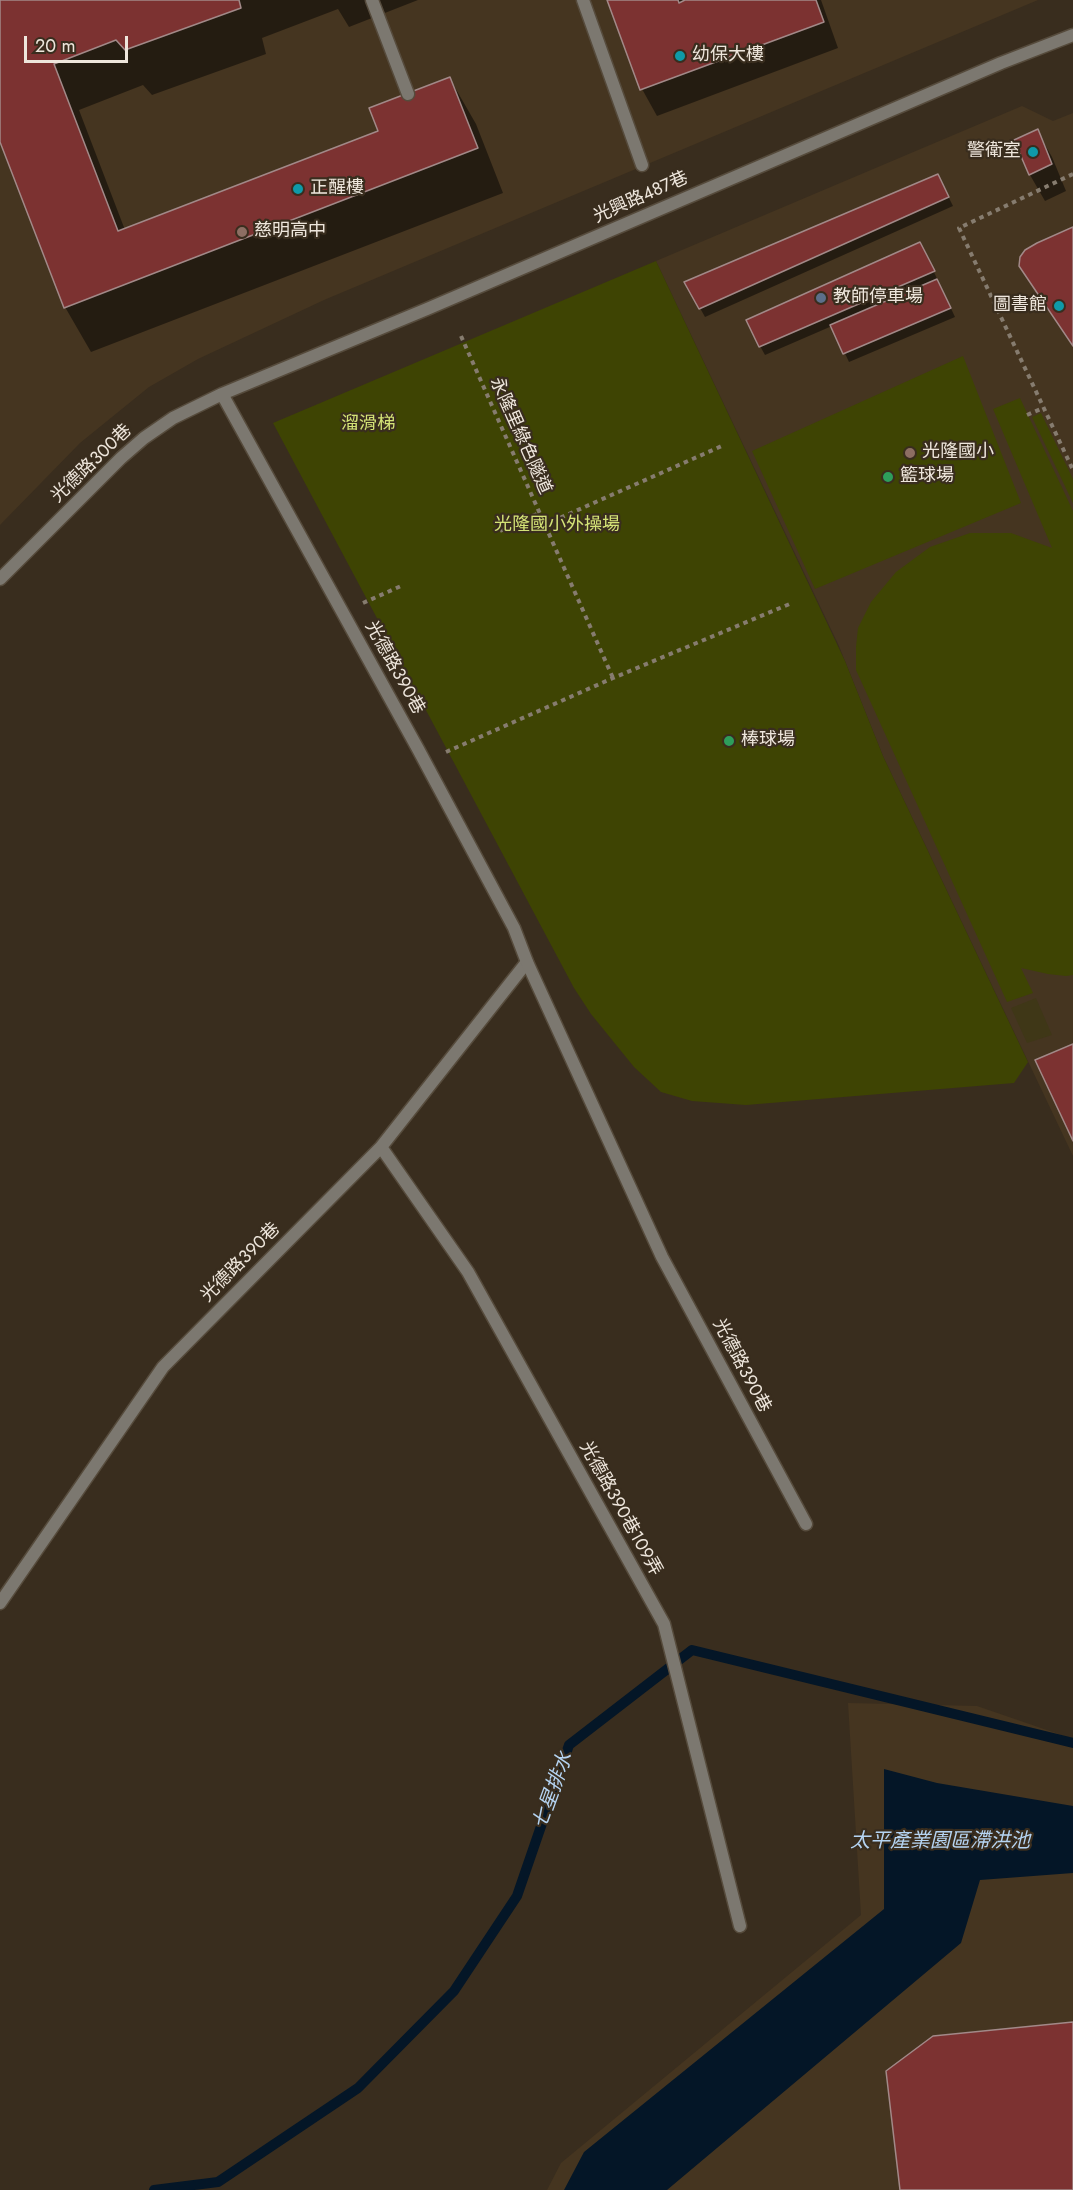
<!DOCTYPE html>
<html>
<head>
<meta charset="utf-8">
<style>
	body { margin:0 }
	#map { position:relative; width:1073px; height:2190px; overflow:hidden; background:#392d1e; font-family:Jost,sans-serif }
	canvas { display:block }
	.scale { position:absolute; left:24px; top:36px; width:104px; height:27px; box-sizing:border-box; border:3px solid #eee6dc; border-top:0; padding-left:8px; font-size:18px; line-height:21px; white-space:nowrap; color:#eee6dc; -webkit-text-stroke:4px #392d1e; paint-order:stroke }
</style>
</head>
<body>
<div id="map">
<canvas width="1073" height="2190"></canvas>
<div class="scale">20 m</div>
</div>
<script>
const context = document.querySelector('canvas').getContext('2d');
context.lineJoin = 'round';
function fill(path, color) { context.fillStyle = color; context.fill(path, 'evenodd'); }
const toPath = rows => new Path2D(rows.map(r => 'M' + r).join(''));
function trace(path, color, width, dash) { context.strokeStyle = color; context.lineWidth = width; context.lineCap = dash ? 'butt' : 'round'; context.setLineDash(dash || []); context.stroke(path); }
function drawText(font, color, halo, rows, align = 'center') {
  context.font = font + ' Jost,"Noto Sans TC",sans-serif'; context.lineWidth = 4.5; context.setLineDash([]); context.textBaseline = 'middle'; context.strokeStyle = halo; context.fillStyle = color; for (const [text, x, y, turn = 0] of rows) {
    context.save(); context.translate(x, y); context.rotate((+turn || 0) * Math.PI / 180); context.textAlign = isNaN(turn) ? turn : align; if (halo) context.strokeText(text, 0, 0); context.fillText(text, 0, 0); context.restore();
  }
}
fill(toPath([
	[0,0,1038,0,324,300,198,359,149,387,80,443,0,525],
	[1022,106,1053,121,1073,113,1073,1156,883,756,839,646,656,261],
	[848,1703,977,1706,1073,1739,1073,2190,547,2190,561,2163,861,1915]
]), '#453520');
fill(toPath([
	[656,261,845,661,883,756,1028,1062,1014,1083,746,1105,692,1101,661,1092,634,1067,591,1014,574,988,273,423],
	[963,356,1021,503,815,589,752,451],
	[1020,398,1073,511,1073,975,1066,976,1048,974,1021,968,1033,993,1007,1002,856,670,856,647,858,628,871,602,896,572,930,547,970,533,1011,533,1052,548,993,409],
	[1041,413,1073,479,1073,503,1032,417]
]), '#3e4403');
fill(toPath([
	[1036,998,1052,1035,1027,1043,1011,1008]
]), '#3f3717');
fill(toPath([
	[884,1769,937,1783,1073,1806,1073,1873,980,1880,961,1943,667,2190,564,2190,584,2152,884,1909]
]), '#041627');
fill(toPath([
	[0,0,418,0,349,27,338,9,262,38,266,54,152,95,143,85,79,110,125,230,380,132,450,79,476,124,503,193,91,352,65,307,0,138],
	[609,0,682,0,683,3,690,0,821,0,838,48,657,116,642,89],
	[1037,131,1052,157,1066,191,1045,201,1030,175,1016,141],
	[942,184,953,206,705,317,686,283],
	[925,253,955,317,849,362,832,326,765,355,760,346]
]), '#0007');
trace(toPath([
	[154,2190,218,2182,358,2088,454,1991,517,1896,569,1745,692,1650,1073,1743]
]), '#041627', 10);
const building = toPath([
	[0,0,239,0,241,8,125,50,116,40,54,64,118,231,378,131,369,108,450,77,478,148,64,308,0,142,0,0],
	[607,0,678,0,679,3,685,0,816,0,824,22,640,90,607,0],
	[1038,129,1052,164,1029,175,1014,140,1038,129],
	[938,174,949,197,699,309,684,282,938,174],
	[1073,227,1073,346,1019,266,1020,257,1025,250,1037,243,1073,227],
	[920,242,935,271,759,347,746,320,920,242],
	[937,279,951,308,843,354,830,325,937,279],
	[1073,1044,1073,1141,1035,1060,1073,1044],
	[1073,2022,1073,2190,900,2190,886,2071,933,2036,1073,2022]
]);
fill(building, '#7c3231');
trace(building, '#a28988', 1.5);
const lane = toPath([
	[583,0,642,165],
	[381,1147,468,1272,664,1624,740,1926],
	[0,1603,163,1367,381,1147,527,962]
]);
const street = toPath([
	[372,0,408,94],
	[222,394,418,749,514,928,527,962,662,1257,806,1524],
	[0,579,121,458,144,438,173,418,222,394,427,309,1001,63,1073,35]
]);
trace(lane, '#564b3c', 15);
trace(street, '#564b3c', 15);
trace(toPath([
	[1073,174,959,228,1073,470],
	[461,336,613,678],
	[1027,415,1043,408],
	[544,525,724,445],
	[500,531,539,513],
	[363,603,401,586],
	[446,752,613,678,792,603]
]), '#867c6f', 4, [4.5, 4.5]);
trace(lane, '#7c7870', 12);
trace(street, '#7c7870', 12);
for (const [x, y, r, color] of [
	[680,56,6,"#0f9aa8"],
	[1033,152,6,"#0f9aa8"],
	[298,189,6,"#0f9aa8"],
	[242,232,6,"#8d6e63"],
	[821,298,6,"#5c6f8a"],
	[1059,306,6,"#0f9aa8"],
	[910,453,6,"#8d6e63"],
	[888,477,6,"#2e9e5b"],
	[729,741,6,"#2e9e5b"]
]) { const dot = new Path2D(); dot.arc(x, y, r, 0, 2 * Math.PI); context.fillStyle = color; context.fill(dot); trace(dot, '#392d1e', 2); }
drawText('18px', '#eee6dc', '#392d1e', [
	["幼保大樓",692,56],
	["警衛室",1021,152,"right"],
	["正醒樓",310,189],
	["慈明高中",254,232],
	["教師停車場",833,298],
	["圖書館",1047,306,"right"],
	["光隆國小",922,453],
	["籃球場",900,477],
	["棒球場",741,741]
], 'left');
drawText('18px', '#eee6dc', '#392d1e', [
	["光興路487巷",641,198,-24],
	["永隆里綠色隧道",520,436,66],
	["光德路300巷",92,464,-44],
	["光德路390巷",394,668,61],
	["光德路390巷",241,1263,-45],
	["光德路390巷",741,1366,62],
	["光德路390巷109弄",620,1509,61]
]);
drawText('18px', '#d4e377', '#392d1e', [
	["溜滑梯",368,425],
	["光隆國小外操場",557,526]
]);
drawText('italic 20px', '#b5d4f2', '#392d1e', [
	["七星排水",554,1791,-70],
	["太平產業園區滯洪池",940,1842]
]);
</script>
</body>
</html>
